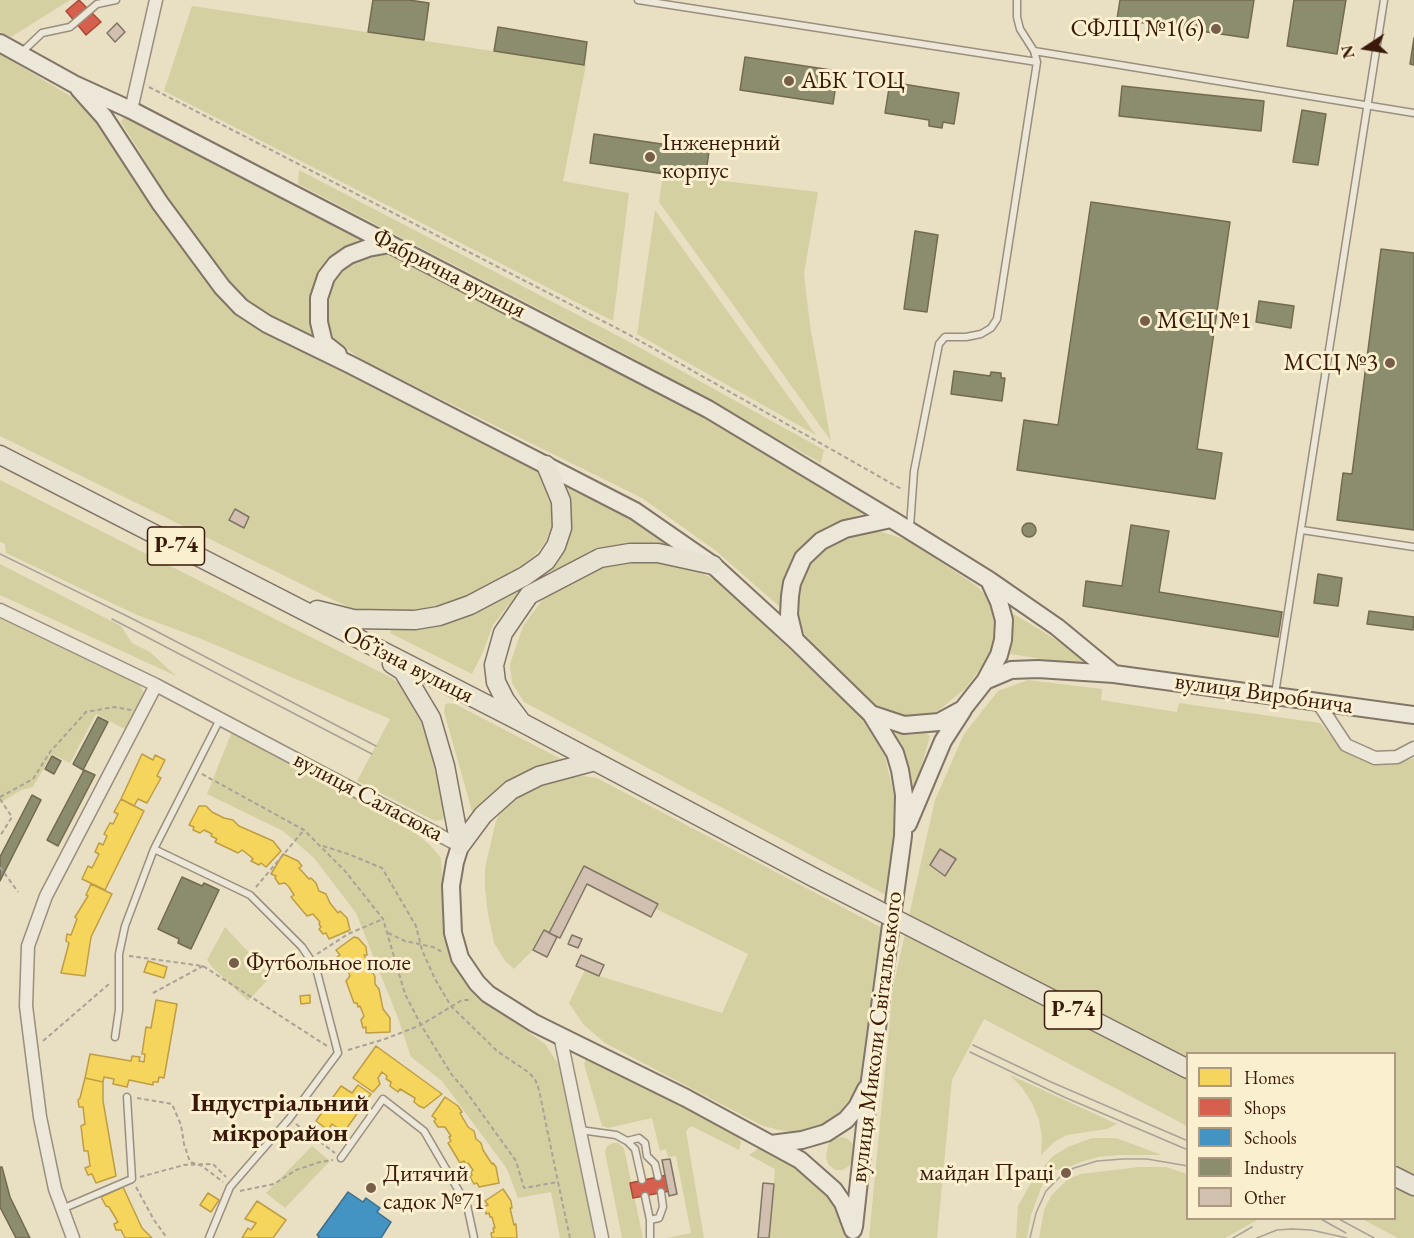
<!DOCTYPE html>
<html>
<head>
<meta charset="utf-8">
<style>
	body { margin:0 }
	#map { position:relative; width:1414px; height:1238px; overflow:hidden; background:#e9dfc3; font-family:"EB Garamond",serif }
	canvas { display:block }
	.legend { position:absolute; left:1186px; top:1052px; width:210px; height:168px; box-sizing:border-box; background:#faefce; border:2px solid #ad9980; margin:0; padding:8px 10px; list-style:none; font-size:18px; color:#3a190b }
	.legend li { display:flex; align-items:center; gap:12px; height:30px }
	.legend b { width:30px; border:2px solid #ad9980 }
	.north { position:absolute; left:1336px; top:18px; width:60px; height:60px; -webkit-text-stroke:4px #faefce; paint-order:stroke; rotate:258deg; font-size:16px; font-weight:700; line-height:24px; text-align:center; color:#3a190b }
	.north::after { content:''; display:block; margin:auto; width:21px; height:27px; background:#3a190b; clip-path:polygon(50% 0,100% 100%,50% 72%,0 100%) }
</style>
</head>
<body>
<div id="map">
<canvas width="1414" height="1238"></canvas>
<ul class="legend">
<li><b style="height:16px;background:#f6d55c"></b>Homes</li>
<li><b style="height:16px;background:#d6604d"></b>Shops</li>
<li><b style="height:16px;background:#4393c3"></b>Schools</li>
<li><b style="height:16px;background:#8c8c6e"></b>Industry</li>
<li><b style="height:16px;background:#d1bfaf"></b>Other</li>
</ul>
<div class="north">N</div>
</div>
<script>
const context = document.querySelector('canvas').getContext('2d');
context.lineJoin = 'round';
function fill(path, color) { context.fillStyle = color; context.fill(path, 'evenodd'); }
const toPath = rows => new Path2D(rows.map(r => 'M' + r).join(''));
function trace(path, color, width, dash) { context.strokeStyle = color; context.lineWidth = width; context.lineCap = dash ? 'butt' : 'round'; context.setLineDash(dash || []); context.stroke(path); }
function drawText(font, color, halo, rows, align = 'center') {
  context.font = font + ' "EB Garamond",serif'; context.lineWidth = 6; context.setLineDash([]); context.textBaseline = 'middle'; context.strokeStyle = halo; context.fillStyle = color; for (const [text, x, y, turn = 0] of rows) {
    context.save(); context.translate(x, y); context.rotate((+turn || 0) * Math.PI / 180); context.textAlign = isNaN(turn) ? turn : align; if (halo) context.strokeText(text, 0, 0); context.fillText(text, 0, 0); context.restore();
  }
}
fill(toPath([
	[0,0,70,0,11,37,0,32],
	[192,6,586,65,563,181,629,193,613,321,164,91],
	[0,54,72,97,96,121,153,207,265,330,537,472,546,485,552,504,552,525,545,543,537,553,519,568,466,598,435,608,414,612,388,613,352,609,0,436],
	[124,117,364,237,344,248,330,261,315,338,270,318,247,301,229,283,169,199,121,122],
	[299,170,626,340,824,450,821,463,620,351,298,184],
	[663,174,818,192,804,274,810,325,831,441,659,202],
	[655,210,816,435,637,334],
	[393,253,702,416,864,513,829,526,807,542,797,551,784,579,781,608,716,551,642,498,360,359,334,339,329,324,329,301,333,284,341,273,352,263,371,255],
	[0,480,392,678,402,686,428,730,448,815,442,820,435,821,357,781,390,719,199,638,137,615,6,553,5,544,0,542],
	[567,488,635,521,682,551,596,552,554,571,547,570,569,500],
	[866,531,882,532,907,540,977,586,985,595,995,618,995,642,991,654,966,688,938,711,916,716,903,717,891,714,877,706,805,636,798,615,798,597,805,570,821,551,846,537],
	[630,560,658,561,690,568,716,580,862,718,885,756,896,804,888,896,524,702,512,683,510,664,523,626,543,599,571,581,601,567],
	[0,564,121,626,132,643,150,652,176,676,0,595],
	[523,586,493,625,483,652,472,674,390,633,392,628],
	[1014,614,1096,664,1094,667,1010,654,1013,641,1011,617],
	[0,618,139,683,145,695,130,732,96,714,70,763,52,754,33,787,21,790,0,803],
	[1028,680,1102,689,1101,700,1177,712,1179,703,1320,723,1343,750,1373,764,1400,762,1414,758,1414,1238,1398,1238,1362,1219,1394,1218,1394,1054,1188,1054,1187,1126,984,1019,952,1080,937,1238,869,1238,893,987,935,800,964,734,998,691],
	[448,703,455,704,563,760,531,770,509,781,491,794,474,818,444,712,445,705],
	[233,729,414,832,430,845,441,858,445,921,485,1001,545,1044,561,1068,599,1238,560,1238,551,1192,518,1198,507,1169,442,1081,411,1057,398,1018,356,913,314,858,283,831,207,794],
	[898,733,912,735,926,733,930,736,916,785,912,785,910,769,904,751,896,738,895,735],
	[577,775,597,778,886,930,863,1076,852,1096,837,1116,822,1126,802,1132,784,1131,763,1126,605,1043,583,1024,569,1003,585,970,599,976,722,1013,748,954,656,909,658,904,584,866,549,933,543,930,533,950,514,969,505,961,494,943,488,914,485,888,485,868,496,821,502,808,512,799,553,780],
	[225,927,271,976,248,1001,212,967,207,960],
	[586,1058,739,1136,741,1143,739,1150,691,1126,686,1131,704,1238,666,1238,691,1233,676,1156,668,1157,666,1149,660,1151,652,1118,608,1128,602,1126,584,1064],
	[1010,1075,1117,1124,1107,1129,1067,1135,1054,1142,1041,1155,1042,1136,1039,1120,1032,1103,1023,1089],
	[842,1137,848,1139,854,1145,855,1156,850,1165,843,1170,835,1170,828,1164,826,1157,828,1145,833,1139],
	[1092,1138,1116,1138,1162,1155,1118,1155,1098,1157,1078,1163,1065,1169,1053,1170,1043,1183,1031,1215,1027,1238,1016,1238,1018,1206,1033,1179,1053,1156,1068,1147],
	[613,1143,618,1143,624,1148,643,1238,622,1238,605,1152,607,1146],
	[312,1146,330,1161,285,1208,266,1193],
	[760,1147,810,1174,836,1207,846,1232,847,1238,769,1238,775,1169,749,1155],
	[1139,1167,1166,1167,1187,1174,1188,1218,1259,1219,1225,1238,1039,1238,1044,1210,1051,1196,1068,1179,1081,1174]
]), '#d5d0a2');
const homes = toPath([
	[142,754,153,760,155,755,165,760,157,776,161,778,147,803,138,799,134,806,121,799,142,754],
	[121,799,144,811,105,890,82,879,88,866,92,868,99,854,95,852,99,843,103,845,107,836,104,834,110,823,113,824,118,814,114,812,121,799],
	[199,806,206,806,212,812,224,818,233,820,239,826,273,841,281,851,266,867,261,863,259,865,251,861,253,859,250,856,242,850,238,853,215,842,217,839,211,836,212,834,204,830,200,833,193,830,194,827,189,825,199,806],
	[283,854,298,861,302,866,299,868,309,879,311,878,316,883,319,891,326,894,330,903,338,913,340,911,347,918,350,930,329,939,326,933,323,934,319,929,321,927,319,924,320,922,313,914,307,916,291,897,294,895,289,887,285,883,279,884,275,878,276,876,271,874,283,854],
	[91,884,112,894,91,937,85,976,61,973,69,943,66,941,67,934,71,935,77,919,75,917,88,896,86,895,91,884],
	[354,937,358,938,366,947,367,955,364,955,375,977,375,984,379,989,383,1009,390,1018,390,1032,366,1033,366,1027,363,1028,361,1020,364,1016,360,1006,358,1007,357,1003,354,1003,346,981,350,976,346,966,344,967,343,963,340,964,337,957,340,955,336,950,354,937],
	[148,961,167,967,164,978,144,972,148,961],
	[310,995,310,1003,301,1004,300,996,310,995],
	[156,1000,177,1004,164,1078,159,1077,158,1082,153,1082,153,1085,129,1080,127,1087,113,1084,114,1079,104,1077,103,1082,85,1078,90,1054,131,1061,132,1056,140,1057,139,1061,144,1062,145,1054,142,1054,146,1027,151,1028,156,1000],
	[376,1046,442,1094,424,1108,419,1106,414,1102,415,1098,400,1089,398,1092,390,1086,391,1082,386,1079,387,1076,382,1072,378,1078,380,1084,373,1092,353,1078,376,1046],
	[85,1078,103,1082,103,1101,116,1176,96,1183,92,1174,88,1175,85,1168,90,1166,88,1151,84,1151,81,1126,85,1124,83,1107,79,1107,78,1100,80,1098,85,1078],
	[358,1085,371,1094,344,1132,332,1124,328,1130,316,1121,341,1086,352,1093,358,1085],
	[445,1097,458,1106,462,1112,460,1113,468,1127,474,1131,476,1139,481,1143,483,1150,492,1164,493,1163,496,1167,499,1183,479,1187,477,1183,474,1184,470,1177,472,1175,471,1172,473,1170,468,1163,466,1164,464,1161,460,1163,448,1143,451,1141,449,1137,451,1136,445,1127,438,1127,434,1121,436,1119,432,1116,445,1097],
	[123,1187,142,1228,152,1238,125,1238,121,1230,116,1230,114,1224,118,1222,109,1207,106,1206,101,1197,123,1187],
	[503,1189,511,1201,512,1208,510,1208,514,1225,516,1224,517,1238,492,1238,491,1233,494,1232,493,1228,495,1228,492,1217,490,1217,489,1213,486,1214,485,1206,488,1205,485,1201,503,1189],
	[208,1193,219,1200,211,1212,200,1205,208,1193],
	[257,1201,286,1220,273,1238,242,1238,248,1228,251,1230,256,1223,245,1219,257,1201]
]);
fill(homes, '#f6d55c');
trace(homes, '#be9d44', 1.5);
const shops = toPath([
	[79,0,101,22,86,35,66,11,79,0],
	[667,1175,670,1191,633,1198,630,1183,667,1175]
]);
fill(shops, '#d6604d');
trace(shops, '#a74b39', 1.5);
const schools = toPath([
	[348,1192,363,1202,366,1198,380,1208,377,1212,391,1222,381,1238,318,1238,319,1236,317,1235,348,1192]
]);
fill(schools, '#4393c3');
trace(schools, '#406e8c', 1.5);
const industry = toPath([
	[373,0,409,0,429,3,424,40,368,32,373,0],
	[1120,0,1254,0,1248,38,1117,19,1120,0],
	[1294,0,1346,0,1337,54,1287,46,1294,0],
	[498,27,587,42,584,65,494,51,498,27],
	[1414,38,1414,65,1410,64,1414,38],
	[745,57,838,71,833,104,740,90,745,57],
	[890,82,959,93,954,124,943,122,942,128,929,126,929,120,885,113,890,82],
	[1122,86,1264,101,1261,131,1119,116,1122,86],
	[1302,110,1326,114,1318,165,1293,162,1302,110],
	[594,134,709,151,705,180,590,163,594,134],
	[1091,202,1230,222,1197,449,1222,453,1215,499,1017,470,1024,420,1058,425,1091,202],
	[915,231,938,235,927,312,904,309,915,231],
	[1381,249,1414,253,1414,530,1337,520,1343,473,1352,474,1381,249],
	[1259,301,1294,306,1291,328,1256,322,1259,301],
	[954,371,990,376,991,372,1001,373,1001,378,1005,378,1002,401,951,394,954,371],
	'1022 530a7 7 0 1 1 14 0a7 7 0 1 1-14 0Z',
	[1131,525,1169,531,1159,592,1282,612,1278,637,1083,606,1086,581,1122,586,1131,525],
	[1318,574,1342,578,1338,606,1314,603,1318,574],
	[1369,611,1414,617,1413,630,1367,624,1369,611],
	[98,717,108,722,83,770,73,764,98,717],
	[52,756,61,761,54,774,45,769,52,756],
	[84,770,95,775,58,846,47,840,84,770],
	[32,795,41,800,0,881,0,857,32,795],
	[182,877,202,886,204,883,219,890,191,949,178,943,179,939,158,929,182,877],
	[0,1167,2,1167,10,1197,30,1238,16,1238,0,1207,0,1167]
]);
fill(industry, '#8c8c6e');
trace(industry, '#736a50', 1.5);
const building = toPath([
	[117,23,125,32,115,42,107,33,117,23],
	[235,509,249,517,244,528,229,520,235,509],
	[940,849,956,859,945,876,930,865,940,849],
	[584,866,658,904,651,917,587,884,560,938,549,933,584,866],
	[544,930,557,937,547,957,533,950,544,930],
	[572,935,582,939,578,948,568,944,572,935],
	[581,955,604,965,599,976,576,966,581,955],
	[670,1159,677,1194,669,1196,662,1160,670,1159],
	[763,1183,774,1184,769,1238,758,1238,763,1183]
]);
fill(building, '#d1bfaf');
trace(building, '#807566', 1.5);
const lane = toPath([
	[638,0,1037,62],
	[1034,51,1414,113],
	[21,53,42,33,70,27,97,4,116,0],
	[910,527,914,471,939,344,945,337,966,337,981,334,991,328,997,319,1037,62,1034,51,1020,29,1017,17,1017,0],
	[1302,530,1414,547],
	[1275,694,1384,0],
	[115,1037,119,1010,119,954,125,926,154,849],
	[580,1130,616,1135,627,1141,635,1149,642,1180],
	[627,1141,639,1138,645,1143,647,1156,655,1164,658,1177],
	[341,1158,383,1099,424,1131,467,1205,474,1238],
	[645,1196,650,1220,650,1238],
	[62,1209,132,1179,127,1097],
	[650,1220,659,1218,663,1207,661,1192],
	[209,1238,230,1187,289,1119,338,1053,316,968,302,947,250,895,154,849,220,719]
]);
const street = toPath([
	[131,110,156,0],
	[0,610,156,685,460,846],
	[1317,701,1346,745,1375,758,1397,757,1414,748],
	[560,1035,602,1238],
	[73,1238,55,1189,40,1117,26,1006,28,946,46,896,156,685]
]);
const secondary = toPath([
	[0,43,74,84,131,110,708,409,891,519],
	[79,89,104,117,160,203,222,287,241,307,267,324,351,365,635,511,713,565,795,640],
	[338,354,324,343,319,322,319,298,326,277,336,264,349,255,368,248,390,244],
	[989,580,999,602,1004,620,1003,640,999,655,985,681,963,709,939,722,904,725,871,714,795,640,789,615,790,596,792,583,803,558,821,541,845,529,891,519,989,580,1057,627,1114,674],
	[985,681,1011,670,1038,669,1114,674,1414,715],
	[908,824,943,741,963,710],
	[460,846,455,862,451,886,453,933,460,958,477,983,488,994,534,1023,686,1098,800,1160,834,1190,843,1203,853,1230],
	[771,1144,802,1140,826,1133,846,1120,857,1107,866,1089],
	[854,1227,870,1080,903,836,904,795,900,770,895,753,871,714]
]);
const primary = toPath([
	[0,455,521,722,815,878],
	[317,610,353,619,415,620,439,616,470,605,525,576,546,561,556,546,562,528,561,501,546,465],
	[392,664,403,671,431,718,445,766,460,846],
	[520,720,505,700,496,682,494,665,503,633,529,595,600,558,630,553,658,553,713,565],
	[460,846,483,815,511,790,539,776,595,761],
	[958,951,1188,1069],
	[1394,1176,1414,1186]
]);
trace(lane, '#9a8f7e', 9);
trace(street, '#9a8f7e', 15);
trace(secondary, '#807566', 20);
trace(primary, '#807566', 21);
trace(toPath([
	[149,87,626,333,903,490],
	[202,774,304,830,345,871,383,919,405,994,421,1025,452,1075,465,1090,516,1161,524,1188,558,1182,570,1238],
	[0,797,33,779,50,752,86,712,114,707,131,710],
	[0,799,12,817,0,836],
	[323,846,348,854,382,868,416,926,422,950,435,979,451,1006,497,1051,528,1072,535,1079,539,1090,558,1182],
	[0,867,18,892],
	[256,887,304,830],
	[388,933,405,941,433,947,444,953],
	[317,954,348,934,383,919],
	[129,956,203,966,327,1046],
	[153,993,203,966],
	[43,1041,109,984],
	[348,1050,385,1039,421,1025,462,1000,472,1000],
	[137,1098,172,1104,181,1125,184,1144,190,1162,202,1166,223,1182],
	[296,1124,335,1153],
	[140,1177,184,1165,213,1164,226,1177],
	[136,1187,154,1220,167,1238],
	[240,1191,274,1184,296,1170,320,1162,333,1160]
]), '#a9a297', 2, [4.5, 3]);
trace(lane, '#ece7d8', 6);
trace(street, '#ece7d8', 12);
trace(secondary, '#ece7d8', 16);
trace(primary, '#e8e2d2', 18);
trace(toPath([
	[0,554,133,619,376,746],
	[112,619,372,754],
	[973,1045,1051,1082,1188,1141],
	[970,1052,1064,1097,1188,1150],
	[1319,1218,1346,1233],
	[1337,1218,1374,1238],
	[1030,1238,1036,1213,1046,1191,1063,1174,1074,1168,1097,1161,1123,1159,1147,1159,1188,1166],
	[1233,1238,1252,1227],
	[1257,1238,1277,1230,1292,1229,1311,1230,1347,1238]
]), '#a9a297', 1.5);
const primaryBridge = toPath([
	[815,878,958,951]
]);
trace(primaryBridge, '#807566', 21, []);
trace(primaryBridge, '#e8e2d2', 18);
for (const [x, y, r, color] of [
	[1216,29,6,"#775e4b"],
	[789,81,6,"#775e4b"],
	[650,157,6,"#775e4b"],
	[1145,321,6,"#775e4b"],
	[1390,363,6,"#775e4b"],
	[234,963,6,"#775e4b"],
	[1066,1173,6,"#775e4b"],
	[371,1188,6,"#775e4b"]
]) { const dot = new Path2D(); dot.arc(x, y, r, 0, 2 * Math.PI); context.fillStyle = color; context.fill(dot); trace(dot, '#faefce', 2); }
for (const [x, y, w] of [
	[176,546,57],
	[1073,1010,57]
]) { const box = new Path2D(); box.roundRect(x - w / 2, y - 19, w, 38, 4.5); context.fillStyle = '#faefce'; context.fill(box); trace(box, '#3a190b', 1.5); }
drawText('bold 22px', '#3a190b', null, [
	["Р-74",176,546],
	["Р-74",1073,1010]
]);
drawText('24px', '#3a190b', '#faefce', [
	["СФЛЦ №1(6)",1204,29,"right"],
	["АБК ТОЦ",801,81],
	["Інженерний",662,143],
	["корпус",662,171],
	["МСЦ №1",1157,321],
	["МСЦ №3",1378,363,"right"],
	["Футбольное поле",246,963],
	["майдан Праці",1054,1173,"right"],
	["Дитячий",383,1174],
	["садок №71",383,1202]
], 'left');
drawText('24px', '#3a190b', '#faefce', [
	["Фабрична вулиця",449,274,27],
	["Обʼїзна вулиця",408,665,27],
	["вулиця Виробнича",1264,694,8],
	["вулиця Саласюка",368,797,28],
	["вулиця Миколи Світальського",877,1037,-83]
]);
drawText('bold 26px', '#3a190b', '#faefce', [
	["Індустріальний",280,1104],
	["мікрорайон",280,1134]
]);
</script>
</body>
</html>
